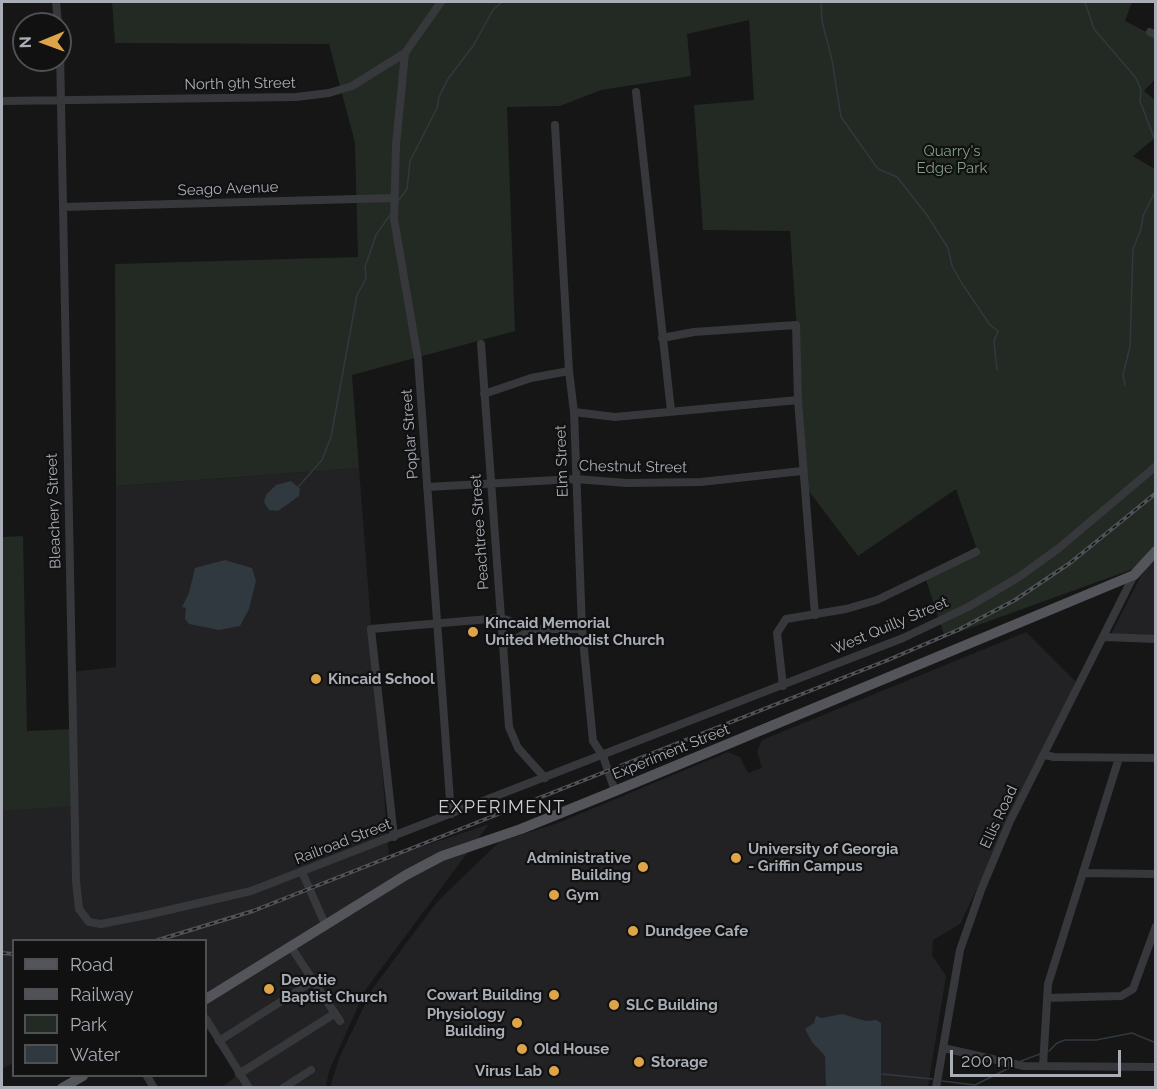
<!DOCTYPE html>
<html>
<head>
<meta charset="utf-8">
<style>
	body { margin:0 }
	#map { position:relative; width:1157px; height:1089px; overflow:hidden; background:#161617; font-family:Raleway,sans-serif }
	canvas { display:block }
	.frame { position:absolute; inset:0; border:3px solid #a9aeb6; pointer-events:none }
	.legend { position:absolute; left:12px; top:939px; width:195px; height:138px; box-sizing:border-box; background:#111112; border:2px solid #4e5054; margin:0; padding:8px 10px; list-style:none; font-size:18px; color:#a9aeb6 }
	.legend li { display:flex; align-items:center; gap:12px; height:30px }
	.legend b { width:30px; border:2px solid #4e5054 }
	.north { position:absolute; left:12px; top:12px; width:60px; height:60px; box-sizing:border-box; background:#111112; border:2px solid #4e5054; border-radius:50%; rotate:269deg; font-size:16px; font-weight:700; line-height:24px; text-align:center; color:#a9aeb6 }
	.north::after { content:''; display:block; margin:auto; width:21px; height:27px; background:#dea448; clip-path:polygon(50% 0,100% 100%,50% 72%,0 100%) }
	.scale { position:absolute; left:950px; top:1050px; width:171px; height:27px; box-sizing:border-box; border:3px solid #a9aeb6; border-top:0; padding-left:8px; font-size:18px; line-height:21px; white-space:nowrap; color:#a9aeb6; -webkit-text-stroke:4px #111112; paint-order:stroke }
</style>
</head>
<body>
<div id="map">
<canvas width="1157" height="1089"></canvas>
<div class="frame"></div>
<ul class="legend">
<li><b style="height:8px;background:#54555b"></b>Road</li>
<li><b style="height:8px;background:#505257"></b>Railway</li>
<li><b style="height:16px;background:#222a23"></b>Park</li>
<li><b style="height:16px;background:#30393f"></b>Water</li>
</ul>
<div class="north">N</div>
<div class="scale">200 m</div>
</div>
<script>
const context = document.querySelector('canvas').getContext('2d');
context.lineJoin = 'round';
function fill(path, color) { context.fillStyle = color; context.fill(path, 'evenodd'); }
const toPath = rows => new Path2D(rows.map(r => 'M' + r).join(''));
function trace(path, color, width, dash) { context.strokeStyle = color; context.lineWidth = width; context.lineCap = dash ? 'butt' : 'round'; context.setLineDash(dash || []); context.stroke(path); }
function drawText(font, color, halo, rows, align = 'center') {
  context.font = font + ' Raleway,sans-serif'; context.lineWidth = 4.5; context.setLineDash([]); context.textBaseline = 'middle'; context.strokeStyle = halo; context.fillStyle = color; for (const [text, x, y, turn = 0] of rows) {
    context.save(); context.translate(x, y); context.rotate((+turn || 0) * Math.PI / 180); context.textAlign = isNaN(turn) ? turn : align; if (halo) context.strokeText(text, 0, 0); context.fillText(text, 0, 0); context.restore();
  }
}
fill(toPath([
	[359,468,389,858,489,824,366,989,329,1071,326,1087,222,1087,239,1074,206,1020,206,940,14,940,13,1063,2,1069,2,811,74,805,71,672,116,667,116,486],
	[1155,550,1155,639,1108,640,1147,564],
	[1026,632,1076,682,960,924,933,940,932,955,946,976,928,1087,330,1088,339,1058,373,988,437,902,499,842,558,823,728,752,740,757,748,773,762,768,757,751,762,740]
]), '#222224');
fill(toPath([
	[112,2,1132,2,1125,21,1156,37,1155,79,1144,91,1155,100,1155,138,1133,156,1155,169,1155,550,1147,564,945,637,925,577,976,547,956,489,858,556,808,490,790,231,703,230,694,105,754,100,749,20,687,34,691,76,601,90,560,106,507,107,515,331,352,375,359,468,116,486,115,264,358,257,355,143,329,44,115,43],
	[23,536,27,731,72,729,74,806,2,811,2,537]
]), '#222a23');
fill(toPath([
	[291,481,300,489,299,496,278,511,269,510,264,502,266,495,276,485],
	[225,560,252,568,256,581,249,609,240,626,219,630,189,624,185,619,186,608,182,607,189,593,195,568],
	[842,1014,866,1021,876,1020,881,1023,881,1087,826,1087,825,1056,812,1042,805,1029,814,1023,816,1016,822,1018]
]), '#30393f');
trace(toPath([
	[821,2,822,21,832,60,841,117,878,169,897,177,927,215,948,248,952,266,961,282,990,325,998,331,994,341,997,370],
	[1085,2,1094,29,1136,78,1141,90,1140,101,1156,143],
	[398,201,407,189,410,161,437,108,439,97,448,79,473,46,493,10,502,2],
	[1125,385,1123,375,1130,346,1133,249,1141,229,1143,216,1156,190],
	[298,487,322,460,331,437,357,295,366,279,365,267,376,235,390,215],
	[1049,1051,1057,1043,1065,1040,1096,1040,1132,1033,1156,1043],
	[1021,1061,1040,1054],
	[882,1074,932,1079],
	[942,1081,975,1085,1011,1067]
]), '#30393f', 1.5);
trace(toPath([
	[56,2,58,24],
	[1150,32,1156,35],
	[60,51,76,881,79,909,89,922,101,924,147,915,251,891,903,638,968,607,1019,577,1059,548,1156,466],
	[405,53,396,145,394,219,418,359,451,814],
	[636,92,671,411],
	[2,101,296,97,329,93,352,86,405,53,441,2],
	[555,125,569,371,574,412,582,629,593,741,603,756,615,791],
	[63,207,393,198],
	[662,338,694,332,796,325,798,400,815,615],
	[481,344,509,727,518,748,545,778],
	[484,394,531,378,569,371],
	[574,412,615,417,798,400],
	[427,487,575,479,627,483,701,482,802,471],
	[1105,637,1156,639],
	[503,646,533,629],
	[783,686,777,633,786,619,846,609,877,600,976,552],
	[1045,755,1054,757,1156,758],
	[394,837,371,629,501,618,533,629,582,629],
	[302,872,325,924],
	[1084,873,1156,874],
	[291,947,340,1021],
	[1047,998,1121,996,1133,989,1156,926],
	[206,1019,249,1088],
	[219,1041,313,981],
	[943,1048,1024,1066,1156,1067],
	[1043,1066,1048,984,1119,758],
	[239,1074,334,1014],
	[147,1076,154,1088],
	[283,1088,311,1070],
	[936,1088,960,950,981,890,1010,821,1134,575]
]), '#37383c', 8);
trace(toPath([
	[206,999,406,875,442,856,521,829,615,791,1134,575,1156,551],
	[62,1088,83,1076]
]), '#54555b', 10);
const rail = toPath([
	[158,940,253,911,888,660,958,630,1015,600,1070,563,1156,493],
	[2,953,14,954]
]);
trace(rail, '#505257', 4);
trace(rail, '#111112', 1.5, [4.5]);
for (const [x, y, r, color] of [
	[473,632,6,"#dea448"],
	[316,679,6,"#dea448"],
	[736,858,6,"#dea448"],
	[643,867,6,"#dea448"],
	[554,895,6,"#dea448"],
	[633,931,6,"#dea448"],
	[269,989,6,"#dea448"],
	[554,995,6,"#dea448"],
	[614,1005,6,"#dea448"],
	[517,1023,6,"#dea448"],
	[522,1049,6,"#dea448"],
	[639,1062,6,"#dea448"],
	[554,1071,6,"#dea448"]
]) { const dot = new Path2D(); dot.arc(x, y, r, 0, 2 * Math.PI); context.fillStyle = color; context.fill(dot); trace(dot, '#111112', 2); }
drawText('15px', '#a9aeb6', '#111112', [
	["North 9th Street",240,84,-1],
	["Seago Avenue",228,189,-2],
	["Poplar Street",410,434,-94],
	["Elm Street",562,461,-92],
	["Chestnut Street",633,467,1],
	["Bleachery Street",54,511,-92],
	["Peachtree Street",480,532,-94],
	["West Quilly Street",890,626,-23],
	["Experiment Street",671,752,-22],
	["Ellis Road",999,817,-65],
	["Railroad Street",343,842,-21]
]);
drawText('15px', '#829f83', '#111112', [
	["Quarry's",952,151],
	["Edge Park",952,168]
]);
drawText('bold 15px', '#a9aeb6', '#111112', [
	["Kincaid Memorial",485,623],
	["United Methodist Church",485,640],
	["Kincaid School",328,679],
	["University of Georgia",748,849],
	["- Griffin Campus",748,866],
	["Administrative",631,858,"right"],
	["Building",631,875,"right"],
	["Gym",566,895],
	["Dundgee Cafe",645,931],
	["Devotie",281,980],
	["Baptist Church",281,997],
	["Cowart Building",542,995,"right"],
	["SLC Building",626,1005],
	["Physiology",505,1014,"right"],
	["Building",505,1031,"right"],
	["Old House",534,1049],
	["Storage",651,1062],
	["Virus Lab",542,1071,"right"]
], 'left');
context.letterSpacing = '1.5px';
drawText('18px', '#caccd2', '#111112', [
	["EXPERIMENT",502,808]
]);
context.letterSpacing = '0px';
</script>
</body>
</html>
